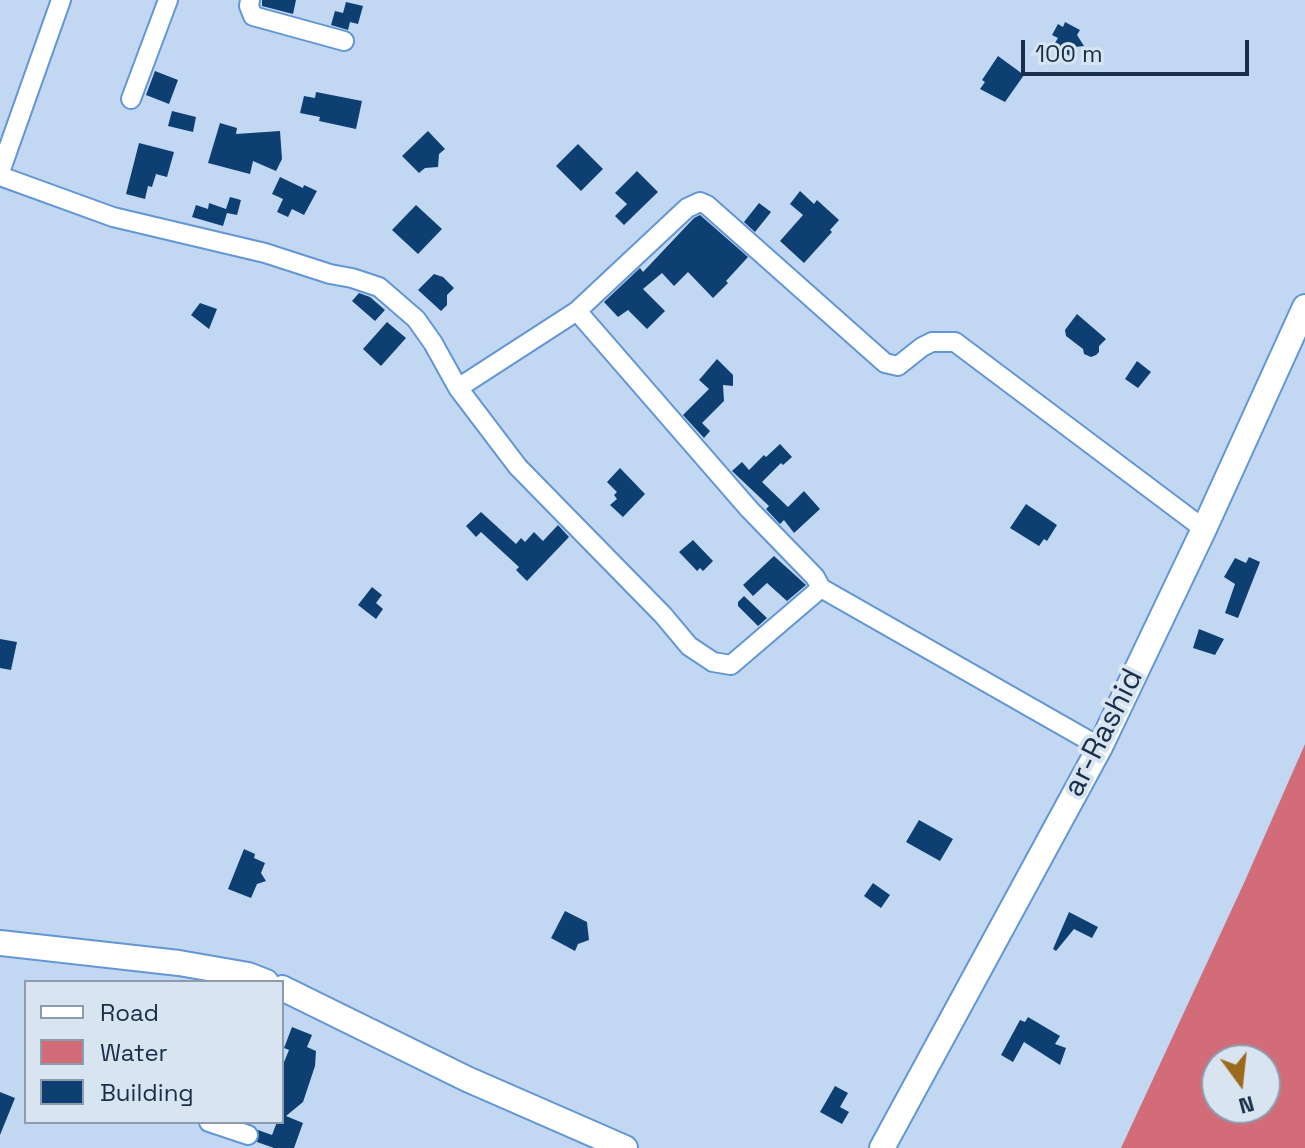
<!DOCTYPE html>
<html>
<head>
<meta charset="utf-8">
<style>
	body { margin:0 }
	#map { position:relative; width:1305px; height:1148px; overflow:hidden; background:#c2d8f2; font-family:"Space Grotesk",sans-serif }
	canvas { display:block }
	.legend { position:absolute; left:24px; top:980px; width:260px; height:144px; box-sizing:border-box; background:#d9e4f1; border:2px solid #8c9bad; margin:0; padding:10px 14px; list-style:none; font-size:24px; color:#192e48 }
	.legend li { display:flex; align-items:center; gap:16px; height:40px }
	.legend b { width:40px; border:2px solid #8c9bad }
	.north { position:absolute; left:1201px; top:1044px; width:80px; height:80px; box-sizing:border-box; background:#d9e4f1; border:2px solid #8c9bad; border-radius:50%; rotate:165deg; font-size:22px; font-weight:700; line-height:32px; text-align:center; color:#192e48 }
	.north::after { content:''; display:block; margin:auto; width:28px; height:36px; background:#9b6a1d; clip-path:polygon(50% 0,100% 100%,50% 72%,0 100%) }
	.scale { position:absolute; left:1021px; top:40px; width:228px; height:36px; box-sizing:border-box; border:4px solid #192e48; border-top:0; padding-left:10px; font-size:24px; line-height:28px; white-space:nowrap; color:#192e48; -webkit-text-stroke:6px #d9e4f1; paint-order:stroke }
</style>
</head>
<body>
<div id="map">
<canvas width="1305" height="1148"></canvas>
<ul class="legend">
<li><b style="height:10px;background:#fff"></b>Road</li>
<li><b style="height:22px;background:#d26c79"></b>Water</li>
<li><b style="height:22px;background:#0d3f73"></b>Building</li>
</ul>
<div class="north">N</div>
<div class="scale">100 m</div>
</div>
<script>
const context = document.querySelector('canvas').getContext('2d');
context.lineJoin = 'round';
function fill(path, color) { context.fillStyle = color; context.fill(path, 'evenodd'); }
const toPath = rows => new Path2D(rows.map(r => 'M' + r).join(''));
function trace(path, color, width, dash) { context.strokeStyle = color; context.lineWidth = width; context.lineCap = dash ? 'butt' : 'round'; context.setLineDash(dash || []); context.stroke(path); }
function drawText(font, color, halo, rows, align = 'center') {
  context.font = font + ' "Space Grotesk",sans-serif'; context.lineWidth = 8; context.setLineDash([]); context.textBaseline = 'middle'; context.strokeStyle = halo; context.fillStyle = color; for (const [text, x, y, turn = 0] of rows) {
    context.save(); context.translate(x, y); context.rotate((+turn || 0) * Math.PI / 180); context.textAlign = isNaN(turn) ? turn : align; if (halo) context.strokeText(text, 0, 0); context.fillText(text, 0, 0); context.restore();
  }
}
fill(toPath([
	[1305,744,1305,1148,1121,1148,1244,883],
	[1217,1060,1265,1060,1265,1108,1217,1108]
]), '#d26c79');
fill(toPath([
	[262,0,296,0,293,14,262,6],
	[346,2,363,6,358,24,350,22,348,30,331,25,335,11,343,13],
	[1065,22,1080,30,1077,35,1084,46,1075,47,1070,56,1053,46,1058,38,1052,35,1058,24,1063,27],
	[998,56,1024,75,1005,102,980,89,985,82,982,80],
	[155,71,178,80,169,104,146,95],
	[316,92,362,101,356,129,319,121,320,117,300,113,304,96,315,98],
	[172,111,196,117,193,132,168,126],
	[220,123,237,128,236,134,280,131,282,159,276,171,253,161,250,174,208,163],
	[428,131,445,149,439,154,438,167,425,168,419,173,402,156],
	[139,143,174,152,167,177,156,174,152,187,148,186,145,199,126,194],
	[578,144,603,169,581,191,556,166],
	[637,171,658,192,624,225,615,216,627,204,615,193],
	[280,177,303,188,304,185,317,191,304,215,292,209,288,217,277,212,283,199,272,194],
	[800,191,814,204,817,200,839,220,830,230,832,232,804,263,780,241,803,215,790,204],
	[230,197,241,200,237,215,227,213,223,226,192,217,196,205,208,209,209,203,226,209],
	[759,203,771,212,755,232,744,222],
	[416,205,442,229,418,254,392,230],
	[700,215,748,257,726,281,728,283,713,298,688,272,674,286,662,273,643,289,665,311,647,329,628,310,618,317,604,302,640,268,643,272,694,218],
	[434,274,443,277,454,288,447,295,447,305,441,311,418,290],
	[359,293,370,297,385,310,375,321,352,301],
	[200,303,217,309,209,329,191,315],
	[1077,314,1106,339,1099,346,1099,352,1096,355,1091,357,1084,354,1083,349,1066,336,1065,330],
	[387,322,406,338,381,366,363,349],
	[717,359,733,375,733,386,723,385,724,401,702,423,710,431,704,438,683,415,709,389,699,380],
	[1137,361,1151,372,1138,388,1125,379],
	[780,444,792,457,783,465,781,463,762,482,788,507,804,491,820,509,794,533,784,520,780,524,766,509,769,506,732,471,742,462,749,470,764,455,766,457],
	[620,468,645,494,623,517,610,505,617,499,614,495,617,492,607,482],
	[1026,504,1057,525,1047,541,1044,539,1039,546,1010,528],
	[481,512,516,544,521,538,525,542,534,532,543,541,558,525,569,537,527,581,516,570,519,567,481,532,476,537,466,526],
	[693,540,713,561,703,571,700,568,697,571,679,552],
	[774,556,806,585,787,601,767,583,753,596,743,585],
	[1249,557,1260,562,1238,618,1225,613,1235,584,1224,577,1235,558,1246,563],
	[372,587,382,595,376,603,383,609,376,619,358,605],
	[744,596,767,618,758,626,738,606,738,602],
	[1199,629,1224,639,1215,655,1193,648],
	[0,639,17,642,11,670,0,668],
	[919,820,953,839,940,861,906,842],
	[244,849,255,854,254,858,265,863,261,873,266,881,257,884,251,898,228,889],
	[873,883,890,895,881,908,864,896],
	[565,911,587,922,589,940,578,944,575,951,551,938],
	[1069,912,1098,927,1092,938,1074,929,1056,951,1053,949],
	[1028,1017,1060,1036,1055,1044,1066,1048,1060,1065,1024,1042,1013,1062,1001,1055,1020,1020,1025,1022],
	[292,1027,312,1035,307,1047,316,1051,315,1066,303,1102,286,1116,303,1123,294,1148,274,1148,257,1142,258,1130,272,1135,277,1122,282,1122,282,1067,289,1050,284,1048],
	[835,1086,848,1093,840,1107,849,1112,842,1124,820,1112],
	[0,1092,15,1098,0,1135]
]), '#0d3f73');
const street = toPath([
	[250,0,249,6,253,16,344,41],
	[131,99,168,0],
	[0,172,61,0],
	[0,176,113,217,265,253,330,274,352,278,379,287,416,319,433,343,458,388,518,467,663,615,689,646,713,662,731,665,821,588],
	[577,311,749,509,815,577,821,588,1100,747],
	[458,388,577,311,687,208,700,202,707,205,885,363,898,366,922,347,932,342,955,342,1204,529],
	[209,1122,248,1135]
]);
const secondary = toPath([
	[0,943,179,963,248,975,266,982],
	[282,988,467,1079,625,1148],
	[882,1148,1100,747,1204,529,1305,307]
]);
trace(street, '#6296d4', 22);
trace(secondary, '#6296d4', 28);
trace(street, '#fff', 18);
trace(secondary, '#fff', 24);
drawText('30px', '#192e48', '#d9e4f1', [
	["ar-Rashid",1104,733,-63]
]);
</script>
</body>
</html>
